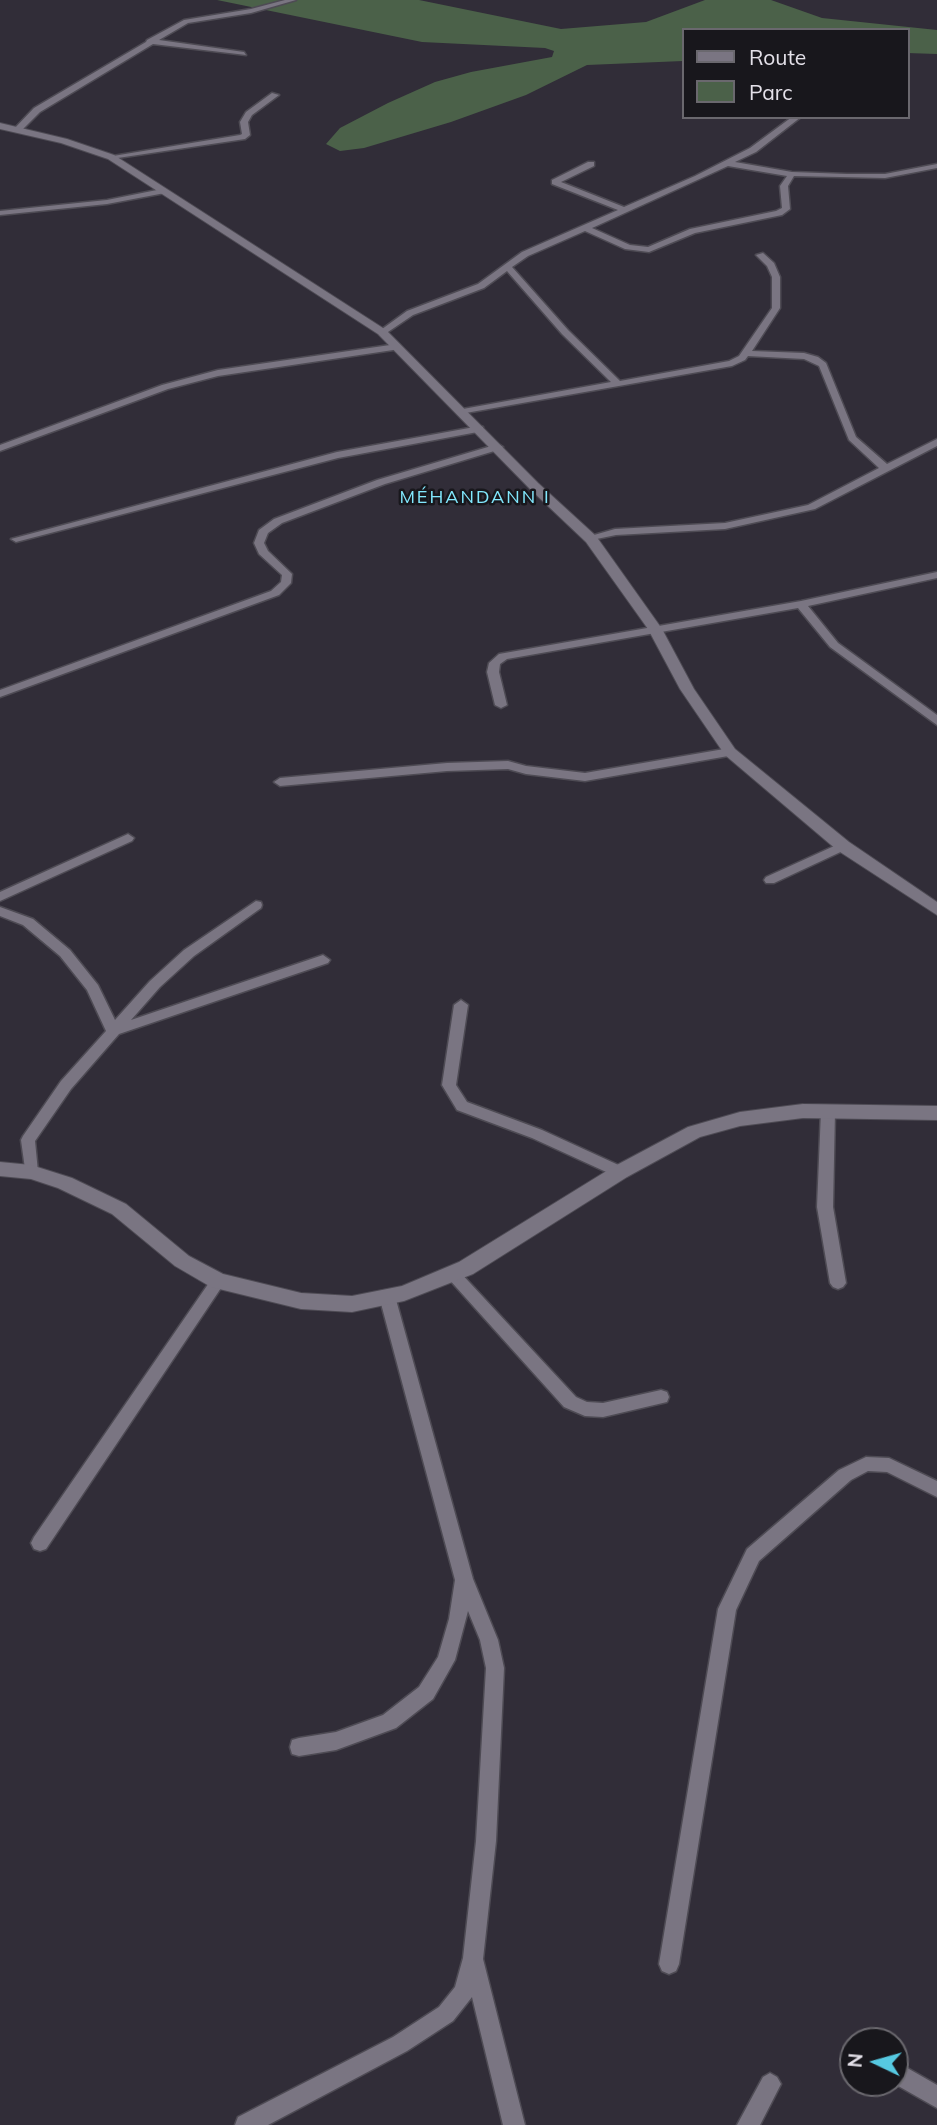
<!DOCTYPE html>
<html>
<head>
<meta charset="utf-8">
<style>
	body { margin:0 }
	#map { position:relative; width:937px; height:2125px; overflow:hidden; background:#312d38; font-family:Mulish,sans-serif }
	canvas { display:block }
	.legend { position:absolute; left:682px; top:28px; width:228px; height:91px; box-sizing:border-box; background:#18171c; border:2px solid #6a686e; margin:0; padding:9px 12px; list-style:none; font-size:21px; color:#e4e1e9 }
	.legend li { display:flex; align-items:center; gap:14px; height:35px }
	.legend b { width:35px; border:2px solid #6a686e }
	.north { position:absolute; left:839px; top:2027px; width:70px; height:70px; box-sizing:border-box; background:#18171c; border:2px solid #6a686e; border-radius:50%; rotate:275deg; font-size:19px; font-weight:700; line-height:28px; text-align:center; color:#e4e1e9 }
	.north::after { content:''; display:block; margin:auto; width:24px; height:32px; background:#56c9e1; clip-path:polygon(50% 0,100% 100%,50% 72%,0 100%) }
</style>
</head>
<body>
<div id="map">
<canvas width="937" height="2125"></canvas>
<ul class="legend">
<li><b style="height:9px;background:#7a7582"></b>Route</li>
<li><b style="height:19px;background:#4b6149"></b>Parc</li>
</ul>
<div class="north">N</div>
</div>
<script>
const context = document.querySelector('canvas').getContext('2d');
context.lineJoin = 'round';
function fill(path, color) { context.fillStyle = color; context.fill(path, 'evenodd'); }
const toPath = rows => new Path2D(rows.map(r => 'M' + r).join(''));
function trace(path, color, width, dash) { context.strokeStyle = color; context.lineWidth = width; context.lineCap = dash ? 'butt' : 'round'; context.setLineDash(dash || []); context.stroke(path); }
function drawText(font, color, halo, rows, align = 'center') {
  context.font = font + ' Mulish,sans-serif'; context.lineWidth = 5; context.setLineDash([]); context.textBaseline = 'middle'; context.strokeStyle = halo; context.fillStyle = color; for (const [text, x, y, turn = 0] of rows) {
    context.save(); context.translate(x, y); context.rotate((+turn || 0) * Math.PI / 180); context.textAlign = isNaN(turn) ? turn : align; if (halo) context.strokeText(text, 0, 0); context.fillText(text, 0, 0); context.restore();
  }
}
fill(toPath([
	[217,0,419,0,561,29,646,22,705,0,771,0,822,18,937,30,937,54,907,53,907,30,683,30,683,61,587,65,526,95,451,122,364,148,340,151,326,144,340,128,388,103,435,82,471,72,552,57,554,51,545,48,422,42]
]), '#4b6149');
const minor = toPath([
	[285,0,296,0,251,13,188,23,159,40,244,52,246,55,153,44,40,112,20,132,13,130,34,108,146,42,147,40,184,20,251,9,285,0],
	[272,93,279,95,252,115,248,122,250,135,245,139,111,159,107,157,240,135,242,134,240,122,246,112,272,93],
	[792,117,801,117,756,152,735,162,792,172,847,174,885,174,937,164,937,168,885,178,794,176,788,186,790,209,782,215,695,233,649,252,625,249,585,231,528,256,512,267,568,330,620,381,729,361,739,356,772,308,772,277,767,266,756,255,763,253,774,263,780,277,780,308,752,351,804,353,818,357,826,363,856,437,887,464,937,439,937,446,815,509,725,529,616,535,587,541,587,537,615,529,725,523,808,505,879,468,849,440,819,366,804,359,748,356,745,360,732,366,460,414,460,410,463,409,611,382,562,334,507,271,484,288,413,315,385,334,378,332,407,311,478,284,522,252,618,210,552,184,552,180,588,162,594,162,594,166,561,182,624,207,695,176,750,148,792,117],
	[728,166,787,176,780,186,782,208,776,211,690,229,648,247,630,245,592,228,728,166],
	[162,189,165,189,165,193,107,204,0,215,0,211,107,200,162,189],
	[397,344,400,345,400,349,218,376,168,389,0,451,0,445,162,385,218,370,397,344],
	[480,426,483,427,483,431,338,458,16,542,11,539,337,452,480,426],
	[498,444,503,447,501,449,385,484,282,523,268,533,264,543,268,551,292,574,291,583,279,595,0,697,0,690,271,591,281,582,282,575,259,554,254,543,259,530,274,519,377,480,498,444],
	[937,572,937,578,808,606,838,643,937,715,937,725,830,647,798,608,507,659,500,664,499,672,507,705,501,708,495,705,487,672,489,663,499,654,801,601,937,572],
	[730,748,734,749,734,755,585,781,526,774,508,769,447,771,280,786,274,782,280,778,447,763,508,761,526,766,585,773,730,748],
	[128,834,134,838,132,841,0,901,0,892,128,834],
	[843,842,847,843,849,846,847,849,774,883,766,883,764,880,766,877,843,842],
	[256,901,261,902,262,905,261,908,194,956,160,987,131,1020,323,955,330,960,328,963,119,1034,71,1089,35,1141,38,1172,36,1176,26,1176,21,1140,23,1136,61,1081,106,1031,87,990,60,956,23,925,0,916,0,907,33,919,70,950,98,985,115,1020,150,981,184,950,256,901],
	[461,1000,468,1005,456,1085,467,1102,542,1130,625,1168,627,1172,625,1176,615,1176,532,1138,457,1110,442,1085,454,1005,461,1000],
	[828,1106,833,1107,835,1111,833,1207,846,1283,843,1287,838,1289,833,1287,830,1283,817,1207,821,1111,823,1107,828,1106],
	[452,1267,457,1269,576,1397,587,1402,603,1403,661,1390,667,1392,669,1397,667,1402,603,1417,585,1416,564,1407,447,1277,444,1273,447,1269,452,1267],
	[218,1275,223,1277,226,1281,223,1285,46,1549,40,1551,34,1549,31,1543,34,1537,213,1277,218,1275],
	[387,1290,393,1291,395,1296,473,1579,498,1640,504,1668,496,1841,483,1959,525,2125,503,2125,472,1997,453,2021,407,2051,268,2125,235,2125,238,2117,393,2037,439,2007,455,1987,463,1958,476,1841,486,1668,480,1640,468,1611,455,1660,433,1699,396,1728,336,1750,299,1756,292,1754,290,1747,292,1740,299,1738,336,1732,383,1715,419,1687,438,1657,449,1619,455,1580,379,1296,381,1291,387,1290],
	[866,1457,889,1458,937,1481,937,1497,887,1472,868,1471,851,1480,759,1561,736,1610,679,1964,676,1971,669,1974,662,1971,659,1964,718,1609,747,1549,839,1470,866,1457],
	[895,2061,937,2085,937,2108,893,2083,895,2061],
	[770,2073,777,2077,781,2084,760,2125,737,2125,763,2077,770,2073]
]);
const tertiary = toPath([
	[0,123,67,139,114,155,386,330,538,483,596,536,662,629,694,689,735,749,849,842,937,902,937,915,837,850,725,755,680,689,648,629,586,542,530,489,378,334,108,159,61,143,0,129,0,123],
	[803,1104,937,1106,937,1120,803,1118,740,1126,700,1137,627,1177,473,1274,404,1301,352,1312,301,1309,211,1287,175,1266,112,1214,58,1188,31,1179,0,1176,0,1162,31,1165,72,1178,126,1204,189,1256,223,1274,301,1293,352,1296,402,1286,459,1262,613,1167,688,1127,740,1112,803,1104]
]);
trace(minor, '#4e4b54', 3);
trace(tertiary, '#4e4b54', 2);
fill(minor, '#7a7582');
fill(tertiary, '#7a7582');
context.letterSpacing = '2px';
drawText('18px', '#82e8fe', '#18171c', [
	["MÉHANDANN I",475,498]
]);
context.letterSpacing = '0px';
</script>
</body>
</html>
